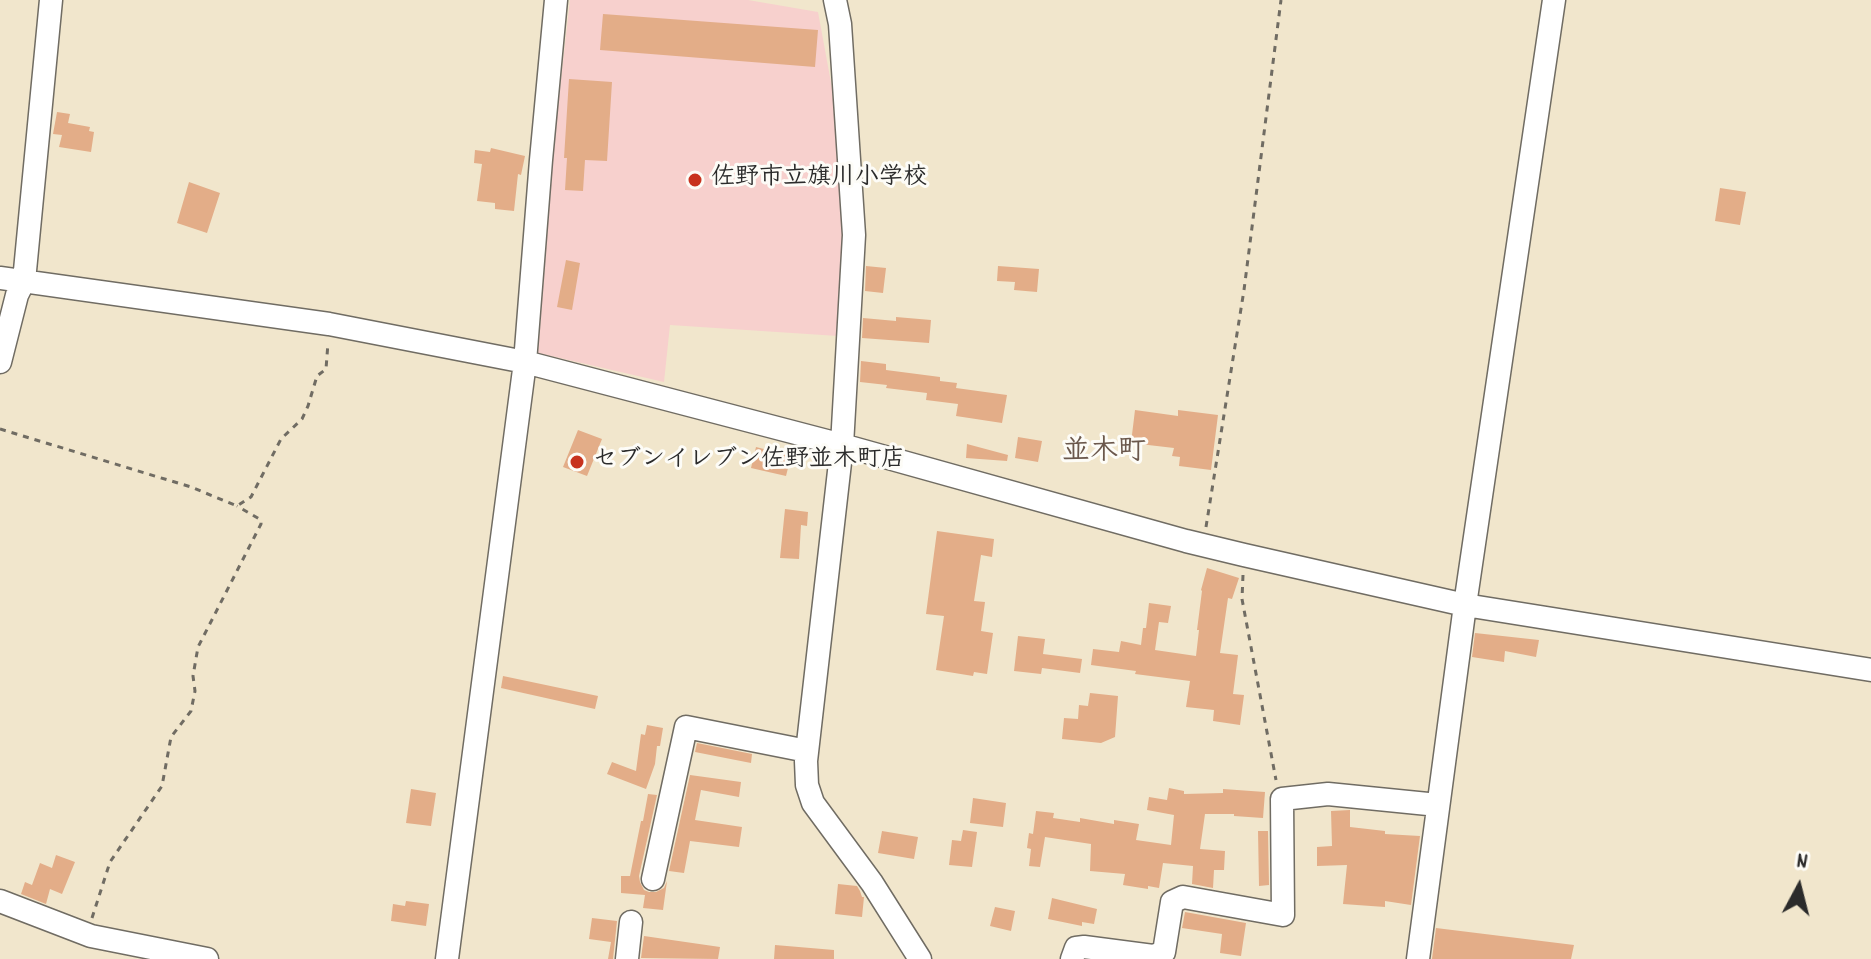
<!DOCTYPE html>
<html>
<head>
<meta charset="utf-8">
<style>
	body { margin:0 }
	#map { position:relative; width:1871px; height:959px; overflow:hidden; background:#f1e6cc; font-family:Dekko,sans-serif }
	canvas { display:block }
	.north { position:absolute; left:1759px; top:847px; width:80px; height:80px; -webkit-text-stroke:6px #fdfcf7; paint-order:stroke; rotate:7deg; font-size:22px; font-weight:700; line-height:32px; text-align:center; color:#2b2b2b }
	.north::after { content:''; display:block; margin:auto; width:28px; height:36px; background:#2b2b2b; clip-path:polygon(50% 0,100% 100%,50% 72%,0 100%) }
</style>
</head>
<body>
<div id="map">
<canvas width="1871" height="959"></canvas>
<div class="north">N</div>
</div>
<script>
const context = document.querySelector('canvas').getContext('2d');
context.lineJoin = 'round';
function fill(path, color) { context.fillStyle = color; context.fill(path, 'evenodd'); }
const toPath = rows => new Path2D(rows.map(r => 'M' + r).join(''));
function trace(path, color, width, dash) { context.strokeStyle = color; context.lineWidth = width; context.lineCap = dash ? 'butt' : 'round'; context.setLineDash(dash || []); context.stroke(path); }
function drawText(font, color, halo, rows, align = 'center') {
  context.font = font + ' Dekko,"Klee One",sans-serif'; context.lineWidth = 6; context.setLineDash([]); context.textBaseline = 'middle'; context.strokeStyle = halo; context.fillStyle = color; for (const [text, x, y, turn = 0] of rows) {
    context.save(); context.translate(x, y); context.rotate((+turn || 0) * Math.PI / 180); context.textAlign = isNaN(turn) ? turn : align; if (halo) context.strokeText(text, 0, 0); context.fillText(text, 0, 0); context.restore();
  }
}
fill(toPath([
	[570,0,748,0,818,12,832,88,843,229,838,336,670,325,664,382,538,353,555,132]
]), '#f7d0cd');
fill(toPath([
	[603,14,818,30,815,67,600,50],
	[569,79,612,82,607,161,585,160,583,191,565,190,567,158,564,158],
	[57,112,70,114,68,123,90,127,89,131,94,132,91,152,59,147,62,135,53,134],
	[491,148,525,156,521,175,518,174,514,211,495,209,495,203,477,201,482,164,474,163,475,150,490,152],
	[189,182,220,193,207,233,177,223],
	[1720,188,1746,192,1740,225,1715,221],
	[566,260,580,263,572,310,557,307],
	[866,266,886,268,883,293,865,291],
	[998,266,1039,269,1037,292,1014,290,1015,282,997,281],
	[896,317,931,320,929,343,862,338,863,318,896,321],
	[861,361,886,364,886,370,940,377,940,381,957,383,956,388,1007,395,1002,423,956,416,958,404,926,400,927,393,886,388,887,385,860,382],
	[1135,410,1178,416,1178,410,1218,415,1211,470,1179,466,1180,457,1172,456,1174,448,1131,443],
	[578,430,602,439,587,476,563,467],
	[1018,437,1042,441,1038,462,1015,458],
	[967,444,1008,455,1007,461,966,458],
	[756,447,791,456,786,476,751,468],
	[785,509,808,512,807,526,801,525,799,559,780,558],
	[937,531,994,539,992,557,981,555,974,601,985,602,981,631,993,633,987,674,974,672,973,676,936,670,944,616,926,614],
	[1207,568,1239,578,1232,599,1228,598,1220,653,1238,655,1233,694,1244,695,1240,725,1213,721,1214,710,1186,707,1190,681,1135,674,1136,671,1091,665,1093,649,1119,652,1121,641,1141,645,1143,628,1146,628,1149,603,1171,606,1168,623,1159,622,1155,650,1196,656,1199,630,1197,630,1202,591,1201,590],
	[1475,633,1539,640,1536,657,1505,651,1504,662,1472,657],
	[1018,636,1045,639,1043,654,1082,659,1080,673,1042,668,1041,674,1014,671],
	[503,676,598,696,595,709,501,688],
	[1090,693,1118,696,1115,737,1101,743,1062,739,1064,718,1078,719,1079,705,1088,706],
	[647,725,663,728,660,746,657,746,655,764,646,789,607,774,612,762,636,771,641,734,645,735],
	[697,743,752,754,751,763,695,752],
	[690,775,741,782,739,797,701,790,695,820,742,827,739,847,690,841,684,873,669,871],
	[1169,788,1184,791,1184,794,1223,793,1223,789,1265,792,1263,818,1234,816,1234,814,1205,814,1200,849,1225,851,1224,870,1214,870,1213,888,1192,884,1193,866,1163,863,1159,888,1148,886,1148,889,1123,885,1125,874,1090,871,1091,844,1045,837,1040,867,1029,866,1031,849,1027,848,1029,833,1033,834,1036,811,1054,813,1053,818,1080,822,1080,818,1114,824,1114,820,1139,824,1136,840,1171,845,1174,815,1147,810,1149,797,1167,800],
	[411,789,436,793,431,826,406,823],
	[648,794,657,795,639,876,640,882,644,890,649,892,656,892,664,888,667,881,663,910,643,908,645,895,621,893,621,876,630,876,641,821,643,821],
	[973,798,1006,803,1003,827,970,823],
	[1350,810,1350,827,1385,831,1385,834,1420,836,1411,905,1385,901,1385,907,1343,904,1347,865,1317,866,1317,847,1332,846,1331,811],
	[963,830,977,832,972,867,949,865,952,840,961,841],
	[882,831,918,837,914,859,878,853],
	[1258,831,1268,831,1269,885,1259,886],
	[56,855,75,862,62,894,50,889,46,904,21,894,25,882,32,885,40,863,52,868],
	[838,884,857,886,860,891,862,897,864,897,862,917,835,914],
	[1052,898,1097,909,1094,924,1082,922,1082,926,1048,919],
	[406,901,429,904,426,926,391,921,393,904,405,906],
	[995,907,1015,911,1011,931,990,926],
	[1185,912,1246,923,1241,956,1220,953,1222,934,1182,928],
	[592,918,617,921,613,959,608,959,611,942,589,939],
	[1436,928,1574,945,1571,959,1432,959],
	[644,936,720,947,718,959,641,958],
	[775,945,834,950,834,959,774,959]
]), '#e3ad88');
const minor = toPath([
	[835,0,840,24,854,235,842,445,806,761,807,785,813,803,872,883,920,959],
	[0,278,329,324,525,362,842,445,1186,541,1244,555,1465,605,1871,670],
	[0,362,17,295,24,281,51,0],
	[653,879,686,727,807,751],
	[0,901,91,936,207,959],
	[447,959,525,362,541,160,556,0],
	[627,959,631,922],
	[1072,959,1076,948,1084,947,1153,956,1164,952,1172,902,1183,897,1283,915,1282,799,1328,794,1438,805],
	[1418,959,1465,605,1554,0]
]);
trace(minor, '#706c63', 25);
trace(toPath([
	[0,429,191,487,237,506,251,497,281,439,302,419,308,406,317,376,326,369,328,343],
	[1206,527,1244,290,1281,0],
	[1243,575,1242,599,1276,780],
	[92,918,110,862,162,786,171,737,191,711,195,691,193,676,198,647,261,524,261,520,237,506]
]), '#706c63', 3, [6, 6]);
trace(minor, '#fff', 22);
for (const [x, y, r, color] of [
	[695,180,8,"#c8321e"],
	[577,462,8,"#c8321e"]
]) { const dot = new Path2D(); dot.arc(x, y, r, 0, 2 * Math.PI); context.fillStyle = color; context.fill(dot); trace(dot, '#fdfcf7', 3); }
drawText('bold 24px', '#2b2b2b', '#fdfcf7', [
	["佐野市立旗川小学校",711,180],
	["セブンイレブン佐野並木町店",593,462]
], 'left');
drawText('bold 28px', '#6b584c', '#fdfcf7', [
	["並木町",1104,454]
]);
</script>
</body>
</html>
